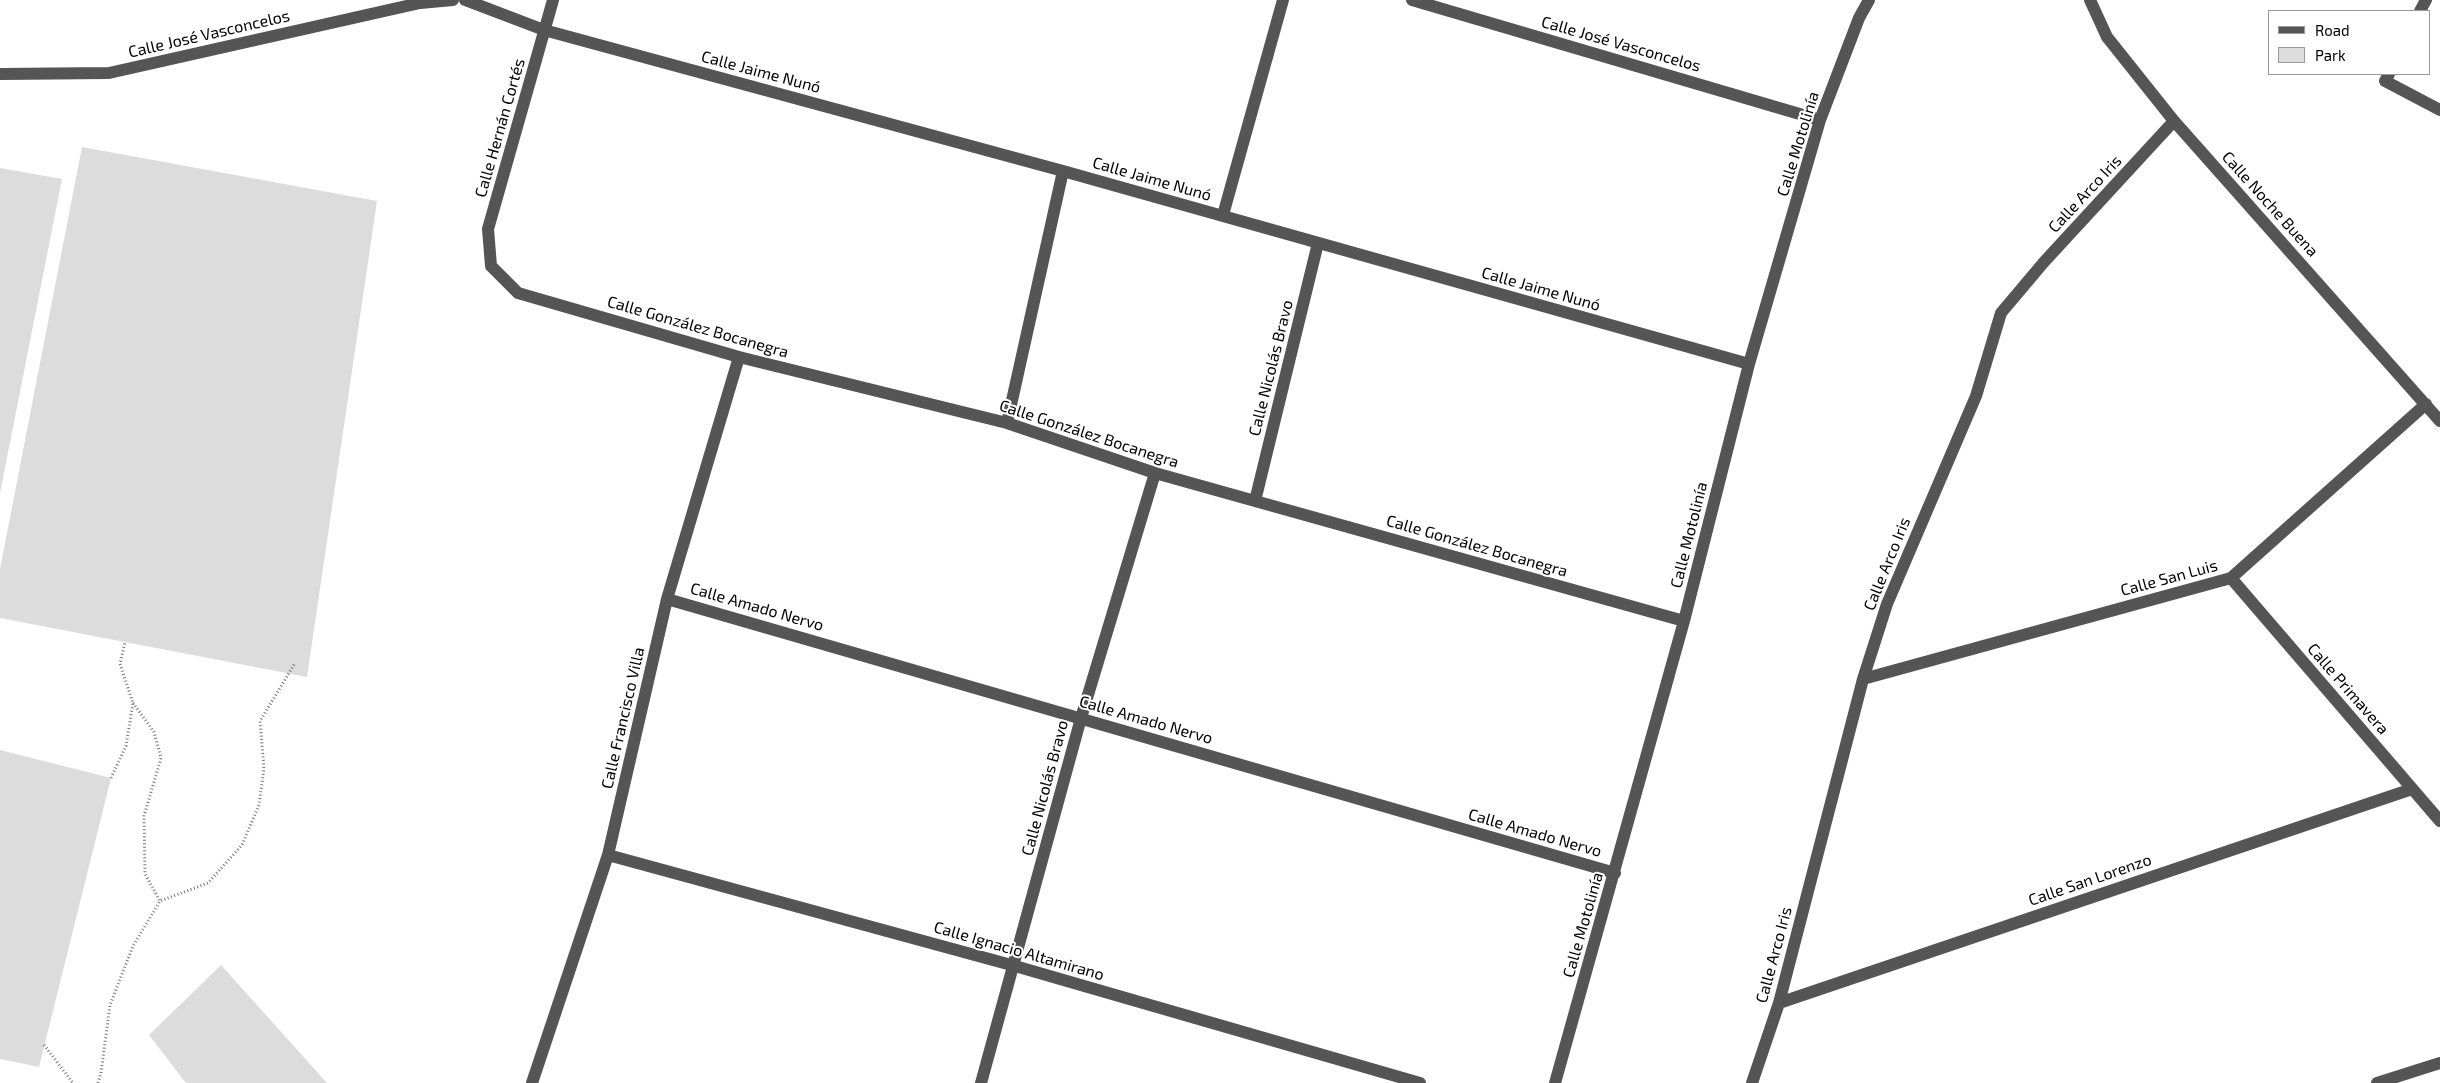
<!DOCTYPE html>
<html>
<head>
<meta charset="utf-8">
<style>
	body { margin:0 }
	#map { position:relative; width:2440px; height:1083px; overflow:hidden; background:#fff; font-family:"Exo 2",sans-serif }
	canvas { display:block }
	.legend { position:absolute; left:2268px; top:10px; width:162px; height:65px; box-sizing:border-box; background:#fff; border:1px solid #999; margin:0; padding:6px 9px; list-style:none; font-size:15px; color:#000 }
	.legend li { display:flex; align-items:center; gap:10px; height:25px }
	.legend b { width:25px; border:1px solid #999 }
</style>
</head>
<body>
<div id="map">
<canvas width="2440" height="1083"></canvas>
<ul class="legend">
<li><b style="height:6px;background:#555"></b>Road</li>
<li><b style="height:14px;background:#dcdcdc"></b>Park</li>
</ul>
</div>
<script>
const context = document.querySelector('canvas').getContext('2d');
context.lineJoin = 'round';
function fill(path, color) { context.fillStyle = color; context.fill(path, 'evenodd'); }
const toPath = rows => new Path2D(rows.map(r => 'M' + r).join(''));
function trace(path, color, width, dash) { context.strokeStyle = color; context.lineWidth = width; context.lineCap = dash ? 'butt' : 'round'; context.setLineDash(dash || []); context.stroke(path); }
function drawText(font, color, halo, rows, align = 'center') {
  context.font = font + ' "Exo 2",sans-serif'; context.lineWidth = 4; context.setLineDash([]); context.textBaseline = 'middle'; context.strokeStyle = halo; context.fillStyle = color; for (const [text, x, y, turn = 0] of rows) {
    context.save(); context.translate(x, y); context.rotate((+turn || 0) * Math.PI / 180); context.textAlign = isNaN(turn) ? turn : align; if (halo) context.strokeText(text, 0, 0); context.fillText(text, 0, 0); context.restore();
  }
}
fill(toPath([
	[82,147,377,201,307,677,0,618,0,569],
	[0,168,62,179,0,493],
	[0,750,111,778,39,1067,0,1059],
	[221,965,327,1083,186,1083,149,1035]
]), '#dcdcdc');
trace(toPath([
	[133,703,154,732,161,758,144,816,145,874,160,901],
	[111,778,126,746,133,703,120,664,125,642],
	[44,1045,73,1083],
	[98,1083,101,1073,110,1005,133,946,160,901,208,883,242,845,259,805,264,768,260,721,295,663]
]), '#777', 3, [1, 2.5]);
trace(toPath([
	[465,0,544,30,1063,171,1749,364],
	[553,0,488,229,491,266,518,293,739,357,1007,423,1155,473,1684,621],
	[1412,0,1820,120],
	[2090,0,2107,37,2174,121,2440,421],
	[2420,11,2426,0],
	[0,74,109,73,420,3,453,0],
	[2389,74,2385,81,2440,110],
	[1223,215,1283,0],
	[1007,423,1063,171],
	[1255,501,1318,243],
	[2231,578,2440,821],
	[667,599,1615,873],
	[1863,679,2231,578,2426,404],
	[608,855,1015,966,1420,1083],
	[1779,1003,2412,789],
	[532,1083,608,855,667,599,739,357],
	[981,1083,1081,718,1155,473],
	[1555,1083,1684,621,1749,364,1820,120,1859,18,1869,0],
	[1752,1083,1779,1003,1863,679,1887,604,1976,396,2001,313,2044,262,2174,121],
	[2377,1083,2440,1063]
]), '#555', 12);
drawText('16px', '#000', '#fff', [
	["Calle José Vasconcelos",209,34,-13],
	["Calle José Vasconcelos",1621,44,16],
	["Calle Jaime Nunó",761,72,15],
	["Calle Hernán Cortés",500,128,-74],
	["Calle Motolinía",1798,144,-73],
	["Calle Jaime Nunó",1152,179,16],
	["Calle Arco Iris",2085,194,-47],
	["Calle Noche Buena",2270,204,48],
	["Calle Jaime Nunó",1541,289,16],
	["Calle González Bocanegra",698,327,16],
	["Calle Nicolás Bravo",1271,368,-76],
	["Calle González Bocanegra",1089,434,18],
	["Calle Motolinía",1689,535,-76],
	["Calle González Bocanegra",1477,546,16],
	["Calle Arco Iris",1887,564,-68],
	["Calle San Luis",2169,578,-15],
	["Calle Amado Nervo",757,607,16],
	["Calle Primavera",2348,689,49],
	["Calle Francisco Villa",623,718,-77],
	["Calle Amado Nervo",1146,720,16],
	["Calle Nicolás Bravo",1045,788,-75],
	["Calle Amado Nervo",1535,833,16],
	["Calle San Lorenzo",2090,880,-19],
	["Calle Motolinía",1583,925,-74],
	["Calle Ignacio Altamirano",1019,951,16],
	["Calle Arco Iris",1774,955,-75]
]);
</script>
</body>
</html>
